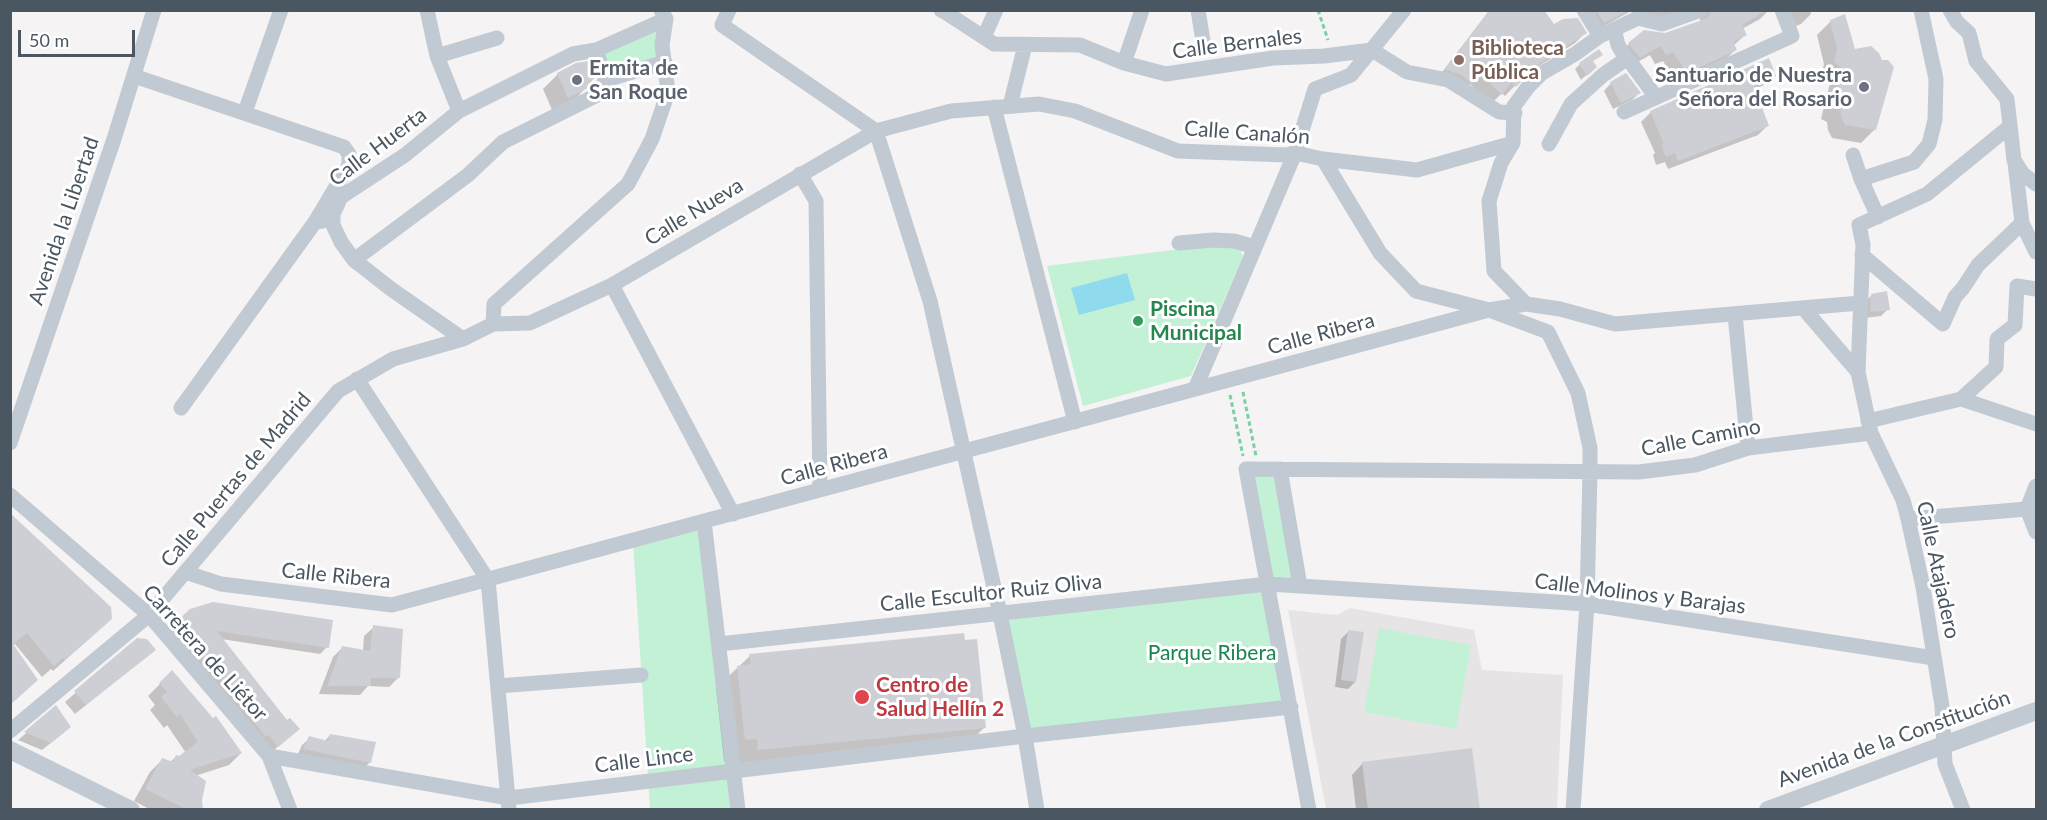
<!DOCTYPE html>
<html>
<head>
<meta charset="utf-8">
<style>
	body { margin:0 }
	#map { position:relative; width:2047px; height:820px; overflow:hidden; background:#f5f3f3; font-family:Lato,sans-serif }
	canvas { display:block }
	.frame { position:absolute; inset:0; border:12px solid #4a5661; pointer-events:none }
	.scale { position:absolute; left:18px; top:30px; width:117px; height:27px; box-sizing:border-box; border:3px solid #4a5661; border-top:0; padding-left:8px; font-size:18px; line-height:21px; white-space:nowrap; color:#4a5661; -webkit-text-stroke:4px #fff; paint-order:stroke }
</style>
</head>
<body>
<div id="map">
<canvas width="2047" height="820"></canvas>
<div class="frame"></div>
<div class="scale">50 m</div>
</div>
<script>
const context = document.querySelector('canvas').getContext('2d');
context.lineJoin = 'round';
function fill(path, color) { context.fillStyle = color; context.fill(path, 'evenodd'); }
const toPath = rows => new Path2D(rows.map(r => 'M' + r).join(''));
function trace(path, color, width, dash) { context.strokeStyle = color; context.lineWidth = width; context.lineCap = dash ? 'butt' : 'round'; context.setLineDash(dash || []); context.stroke(path); }
function drawText(font, color, halo, rows, align = 'center') {
  context.font = font + ' Lato,sans-serif'; context.lineWidth = 6; context.setLineDash([]); context.textBaseline = 'middle'; context.strokeStyle = halo; context.fillStyle = color; for (const [text, x, y, turn = 0] of rows) {
    context.save(); context.translate(x, y); context.rotate((+turn || 0) * Math.PI / 180); context.textAlign = isNaN(turn) ? turn : align; if (halo) context.strokeText(text, 0, 0); context.fillText(text, 0, 0); context.restore();
  }
}
fill(toPath([
	[1350,608,1474,630,1482,670,1563,675,1557,809,1326,809,1288,610,1337,615]
]), '#e6e4e5');
fill(toPath([
	[665,22,665,62,606,78,596,52],
	[1212,245,1235,248,1240,250,1243,256,1191,376,1083,406,1047,266],
	[1246,469,1280,469,1300,586,1268,584,1291,707,1025,736,1000,614,1267,584],
	[704,521,738,809,650,809,633,541],
	[1379,628,1471,645,1456,729,1364,712]
]), '#c3f1d5');
fill(toPath([
	[1127,273,1135,300,1079,315,1071,288]
]), '#90daee');
fill(toPath([
	[1487,10,1541,10,1553,26,1585,33,1575,43,1526,74,1505,96,1502,93,1491,104,1470,84,1461,93,1436,80,1488,12],
	[1575,10,1633,10,1593,32,1582,14],
	[1634,10,1686,10,1650,23,1634,19],
	[1688,10,1769,10,1760,19,1742,29,1745,35,1733,46,1735,50,1725,60,1676,82,1663,61,1655,64,1650,55,1629,67,1619,54,1629,44,1665,35,1701,22,1697,12],
	[1774,10,1810,10,1811,14,1801,24,1786,30,1779,13],
	[1831,21,1875,129,1861,143,1832,138,1828,130,1827,122,1821,119,1830,83,1821,76,1824,64,1817,35],
	[1601,55,1592,62,1595,67,1581,80,1575,69,1580,64],
	[558,74,594,78,572,103,553,112,543,89],
	[1626,75,1639,93,1632,100,1613,109,1604,91,1611,83],
	[1774,75,1764,85,1754,90,1767,126,1758,135,1668,169,1665,162,1656,165,1653,155,1655,153,1641,122,1651,112],
	[1872,295,1888,309,1881,316,1864,318,1864,303],
	[10,522,98,631,53,671,51,669,42,677,15,644,12,646,36,680,10,704],
	[190,610,327,647,320,654,221,639,287,722,291,736,270,753,170,630],
	[374,627,398,678,389,687,368,686,360,695,319,694,333,657,343,647,363,651,364,636],
	[1349,631,1355,682,1348,689,1335,687,1341,639],
	[137,640,154,650,75,714,65,702],
	[750,656,985,727,963,748,737,770,736,759,724,761,716,688],
	[172,672,241,753,229,765,195,776,202,810,151,810,134,801,150,772,162,760,170,762,176,757,179,758,186,753,167,725,164,728,150,710,155,705,148,696],
	[56,708,69,727,62,734,42,750,18,740],
	[330,735,374,744,369,763,362,770,297,756,302,745,310,738,324,742],
	[1363,763,1477,810,1356,810,1352,775]
]), '#0003');
fill(toPath([
	[1490,10,1544,10,1554,24,1563,19,1578,18,1587,33,1537,65,1516,87,1511,83,1502,95,1481,74,1472,84,1461,75,1445,69],
	[1596,10,1630,10,1604,23],
	[1711,10,1767,10,1742,25,1747,35,1733,42,1737,50,1687,73,1673,52,1666,55,1660,46,1640,58,1628,43,1644,30,1665,33,1705,19,1709,16],
	[1845,14,1855,49,1871,46,1879,53,1882,60,1888,60,1894,67,1876,130,1845,125,1841,116,1840,108,1834,105,1843,69,1834,62,1837,49,1830,20],
	[1599,49,1603,55,1593,61,1597,67,1587,76,1579,63],
	[1769,58,1776,76,1754,86,1769,126,1678,161,1675,153,1666,157,1661,145,1664,144,1650,111],
	[589,61,595,78,589,81,588,88,568,98,557,73,576,63],
	[1626,73,1641,93,1621,103,1610,82],
	[1887,291,1890,310,1870,312,1871,294],
	[10,513,111,607,112,619,65,660,63,658,54,666,27,633,13,644,38,680,10,705],
	[213,602,333,620,329,648,217,631,287,720,290,718,300,729,278,747,269,735,266,737,176,622,190,609],
	[373,625,403,629,400,678,371,678,371,686,327,686,342,646,370,651],
	[1348,630,1364,632,1356,682,1341,680],
	[964,633,965,640,977,639,986,728,758,750,757,739,745,740,737,666,751,664,749,654],
	[137,638,147,639,156,650,86,705,74,691],
	[172,670,213,718,216,716,242,753,190,770,206,781,202,800,203,810,188,810,145,789,162,758,173,762,176,755,179,756,198,742,180,714,177,717,161,697,167,692,159,683],
	[56,705,71,727,51,743,24,732],
	[330,734,376,742,371,763,303,749,309,736,328,741],
	[1472,748,1480,810,1368,810,1362,762]
]), '#cdcfd5');
trace(toPath([
	[1318,10,1328,40],
	[1243,392,1256,456],
	[1230,395,1243,456]
]), '#7ad0a6', 3, [4.5, 3]);
trace(toPath([
	[427,10,437,56,459,111],
	[729,10,722,25,876,131],
	[941,10,948,14,994,44,1080,45,1124,63,1166,74,1273,58,1324,56,1372,50],
	[1198,10,1203,41],
	[1584,10,1600,36,1638,18],
	[1950,10,1957,22,1969,33,1976,61,2007,99,2014,160,2023,174,2036,184],
	[1638,18,1662,24,1701,10],
	[1614,29,1618,45,1626,59,1631,63,1656,97],
	[984,37,996,10],
	[1372,50,1407,72,1448,80,1499,112,1515,113],
	[437,56,497,38],
	[665,62,606,80,596,50,666,19],
	[1124,63,1142,10],
	[134,76,344,147,349,154,349,165,315,222],
	[1010,106,1025,45],
	[994,107,1075,422],
	[245,112,281,10],
	[1624,112,1792,36,1782,10],
	[876,131,930,301,1000,614,1025,736,1037,810],
	[1513,143,1501,163,1489,201,1494,271,1526,304],
	[1513,143,1514,106,1528,87,1542,73,1575,54,1600,36],
	[1549,144,1571,104,1603,75,1626,59],
	[1853,155,1861,179,1878,217],
	[1323,159,1380,253,1416,291,1489,310,1548,332,1578,393,1590,448,1590,471,1587,604,1573,810],
	[2015,163,2022,223,2036,252],
	[800,174,816,201,820,490],
	[1861,179,1914,162,1929,144,1935,120,1936,79,1921,10],
	[1179,243,1213,240,1234,241,1255,247],
	[1862,255,1943,324,1955,297,1963,288,1978,265,2022,223],
	[354,260,468,175,503,142,595,96,606,80],
	[612,285,733,514],
	[1804,309,1858,372],
	[1735,315,1748,448],
	[493,324,494,304,628,184,652,139,668,92,662,45,666,19,661,10],
	[463,339,391,289,354,260,341,242,333,225,333,214,341,197,405,155,459,111,573,54,596,50],
	[357,379,488,580,509,810],
	[1195,389,1295,153,1315,89,1351,75,1404,10],
	[1961,399,1996,367,1997,339,2015,325,2017,286,2036,289],
	[181,408,315,222,323,221],
	[1868,421,1961,399,2036,424],
	[10,443,114,139,154,10],
	[1280,469,1300,586],
	[10,495,149,615,269,756,290,810],
	[2027,509,2036,532],
	[2027,509,2036,486],
	[1908,519,2027,509],
	[704,521,738,810],
	[185,572,221,584,392,605,1489,310,1526,304,1560,309,1615,324,1860,303],
	[719,644,1268,584,1587,604,1934,658],
	[498,686,641,675],
	[10,731,149,615,338,391,393,359,463,339,493,324,530,323,612,285,876,131,951,111,1039,104,1075,111,1178,151,1286,155,1295,153,1323,159,1417,170,1513,143],
	[269,756,509,798,1025,736,1291,707],
	[1309,810,1246,469,1639,472,1695,465,1748,448,1871,433],
	[1963,810,1945,764,1942,706,1923,587,1908,519,1903,500,1871,433,1858,372,1863,245,1859,225,1927,194,2009,127]
]), '#c1cad2', 15);
trace(toPath([
	[10,750,131,810],
	[1768,810,2036,711]
]), '#c1cad2', 18);
for (const [x, y, r, color] of [
	[1459,60,6,"#8d6e63"],
	[577,80,6,"#6b7280"],
	[1864,87,6,"#6b7280"],
	[1138,321,6,"#2e9e5b"],
	[862,697,8,"#e0444e"]
]) { const dot = new Path2D(); dot.arc(x, y, r, 0, 2 * Math.PI); context.fillStyle = color; context.fill(dot); trace(dot, '#fff', 2); }
drawText('21px', '#4a5661', '#fff', [
	["Calle Bernales",1237,44,-7],
	["Calle Canalón",1247,133,4],
	["Calle Huerta",378,147,-37],
	["Calle Nueva",694,212,-31],
	["Avenida la Libertad",64,221,-71],
	["Calle Ribera",1321,334,-15],
	["Calle Camino",1701,438,-11],
	["Calle Ribera",834,465,-15],
	["Calle Puertas de Madrid",236,480,-50],
	["Calle Atajadero",1938,570,78],
	["Calle Ribera",336,576,6],
	["Calle Escultor Ruiz Oliva",991,593,-6],
	["Calle Molinos y Barajas",1640,594,7],
	["Carretera de Liétor",205,653,48],
	["Avenida de la Constitución",1894,739,-20],
	["Calle Lince",644,760,-7]
]);
drawText('bold 21px', '#785e54', '#fff', [
	["Biblioteca",1471,48],
	["Pública",1471,72]
], 'left');
drawText('bold 21px', '#5b616d', '#fff', [
	["Ermita de",589,68],
	["San Roque",589,92],
	["Santuario de Nuestra",1852,75,"right"],
	["Señora del Rosario",1852,99,"right"]
], 'left');
drawText('bold 21px', '#27864d', '#fff', [
	["Piscina",1150,309],
	["Municipal",1150,333]
], 'left');
drawText('21px', '#17864f', '#fff', [
	["Parque Ribera",1212,653]
]);
drawText('bold 21px', '#be3a42', '#fff', [
	["Centro de",876,685],
	["Salud Hellín 2",876,709]
], 'left');
</script>
</body>
</html>
